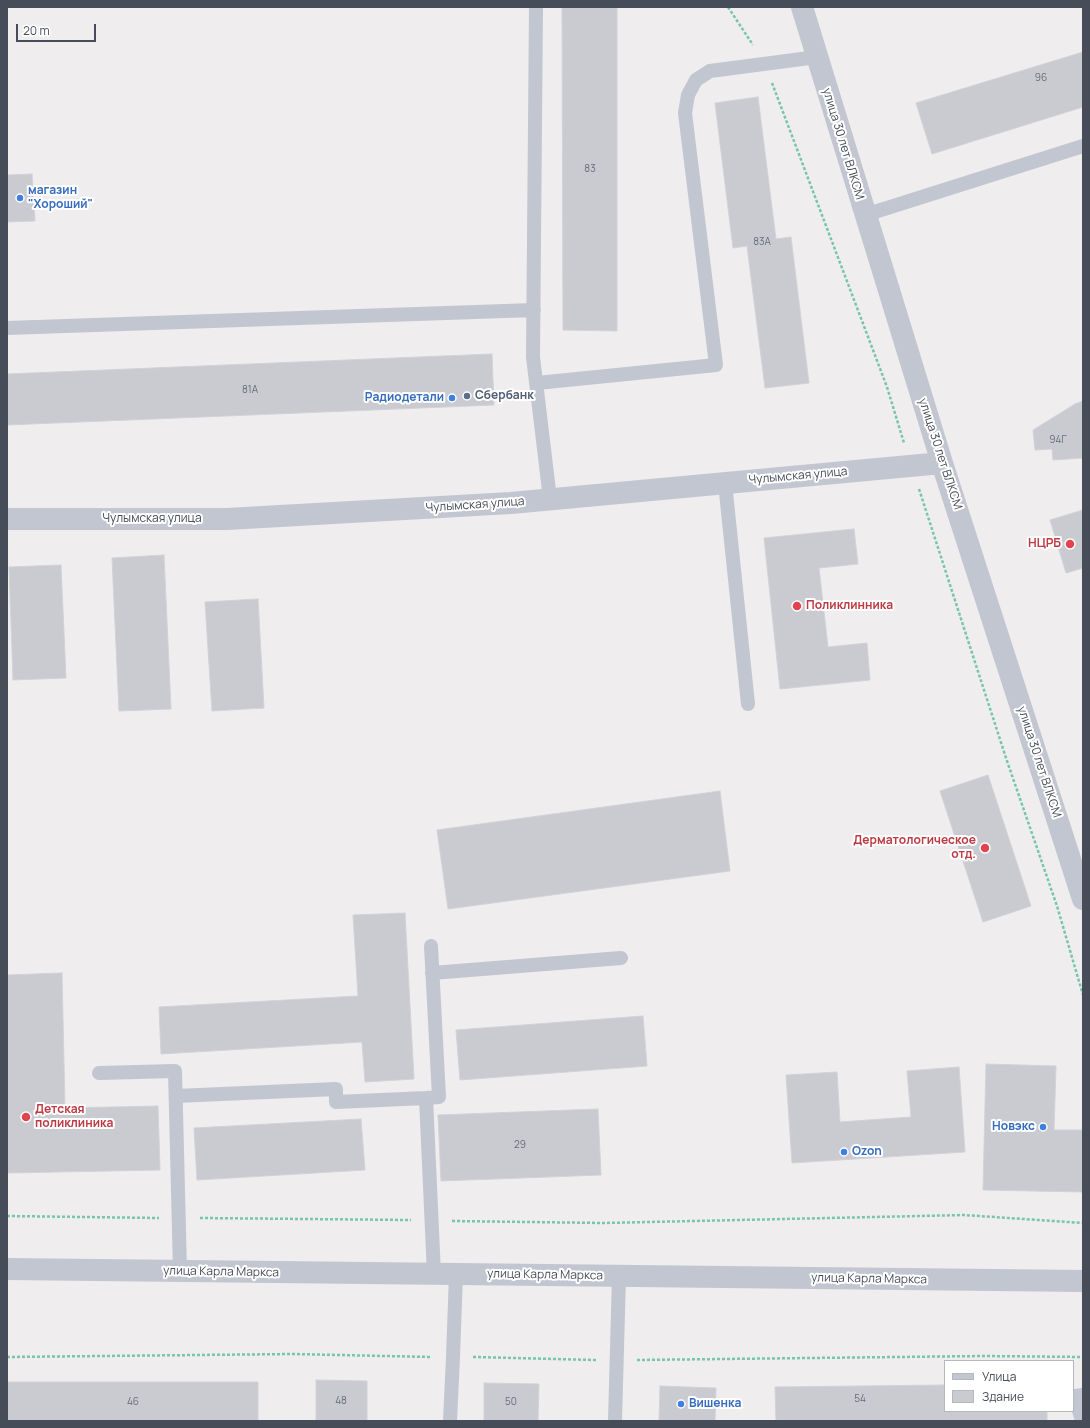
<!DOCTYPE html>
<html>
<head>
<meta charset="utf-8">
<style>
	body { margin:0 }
	#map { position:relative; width:1090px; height:1428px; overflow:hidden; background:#efeded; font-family:Manrope,sans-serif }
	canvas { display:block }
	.frame { position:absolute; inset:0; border:8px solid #464d58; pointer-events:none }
	.legend { position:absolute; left:944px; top:1360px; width:130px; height:52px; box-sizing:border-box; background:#fff; border:1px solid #b5b8bc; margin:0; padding:5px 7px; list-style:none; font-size:12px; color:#464d58 }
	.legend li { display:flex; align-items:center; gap:8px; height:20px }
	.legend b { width:20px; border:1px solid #b5b8bc }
	.scale { position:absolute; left:16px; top:24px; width:80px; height:18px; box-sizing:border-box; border:2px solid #464d58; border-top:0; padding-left:5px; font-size:12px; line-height:14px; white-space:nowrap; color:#464d58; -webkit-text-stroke:3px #fff; paint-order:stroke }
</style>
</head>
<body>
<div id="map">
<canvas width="1090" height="1428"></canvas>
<div class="frame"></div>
<ul class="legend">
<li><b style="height:5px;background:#c1c6d1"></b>Улица</li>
<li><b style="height:11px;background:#cacbd1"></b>Здание</li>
</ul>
<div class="scale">20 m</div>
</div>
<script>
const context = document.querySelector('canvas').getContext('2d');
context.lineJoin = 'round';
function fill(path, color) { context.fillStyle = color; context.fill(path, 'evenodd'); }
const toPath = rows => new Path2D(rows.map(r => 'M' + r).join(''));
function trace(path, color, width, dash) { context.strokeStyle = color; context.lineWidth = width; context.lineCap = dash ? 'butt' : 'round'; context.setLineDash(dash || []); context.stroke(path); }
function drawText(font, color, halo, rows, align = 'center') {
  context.font = font + ' Manrope,sans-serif'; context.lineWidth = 4; context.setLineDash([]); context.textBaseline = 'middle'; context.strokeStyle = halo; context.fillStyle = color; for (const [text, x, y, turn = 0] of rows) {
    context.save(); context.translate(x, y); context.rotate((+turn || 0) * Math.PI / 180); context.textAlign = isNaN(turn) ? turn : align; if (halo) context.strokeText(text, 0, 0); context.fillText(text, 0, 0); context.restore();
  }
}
const building = toPath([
	[562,7,617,7,617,331,563,330,562,7],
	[1083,52,1083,107,932,154,916,103,1083,52],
	[758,97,776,239,791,237,809,383,765,388,747,246,733,248,715,103,758,97],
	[32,174,35,221,7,222,7,175,32,174],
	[492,354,494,405,7,425,7,374,492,354],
	[1083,401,1083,458,1053,460,1052,449,1035,450,1033,430,1075,404,1083,401],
	[1083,510,1083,568,1066,573,1050,520,1083,510],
	[854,529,858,564,819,568,828,647,867,643,870,680,780,689,764,538,854,529],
	[164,555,171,709,119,711,112,558,164,555],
	[61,565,66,678,13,680,9,567,61,565],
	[258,599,264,708,212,711,205,602,258,599],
	[988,775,1031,906,983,922,940,791,988,775],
	[720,791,730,871,448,909,437,830,720,791],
	[405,913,414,1079,365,1082,362,1042,161,1054,159,1007,358,996,353,915,405,913],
	[62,973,65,1108,158,1106,160,1170,7,1173,7,975,62,973],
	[643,1016,647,1066,460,1080,456,1030,643,1016],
	[986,1064,1056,1066,1054,1130,1083,1130,1083,1192,983,1190,986,1064],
	[959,1067,965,1152,792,1163,786,1075,837,1072,840,1122,911,1117,907,1071,959,1067],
	[598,1109,601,1175,441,1181,438,1115,598,1109],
	[361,1119,365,1170,197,1180,194,1128,361,1119],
	[316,1380,367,1381,367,1421,316,1421,316,1380],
	[7,1382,258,1382,258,1421,7,1421,7,1382],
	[484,1383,539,1384,538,1421,484,1421,484,1383],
	[945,1385,945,1411,1047,1411,1047,1421,776,1421,775,1387,945,1385],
	[660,1386,716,1388,715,1421,659,1421,660,1386]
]);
fill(building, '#cacbd1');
trace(building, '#d1d2d8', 1);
trace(toPath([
	[728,7,753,45],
	[772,83,887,387,904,443],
	[919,489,1006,758,1057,906,1083,995],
	[7,1216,159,1218],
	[200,1218,411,1220],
	[452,1221,604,1223,964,1215,1083,1223],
	[7,1357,293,1354,432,1357],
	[473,1357,596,1360],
	[637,1360,983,1356,1083,1357]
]), '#78c5ad', 2.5, [3, 2]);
trace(toPath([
	[536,7,533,357,550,499],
	[865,215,1083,146],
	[7,328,534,310],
	[537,383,716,365,685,113,688,95,696,80,710,71,817,57],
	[725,483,748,704],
	[432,973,621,958],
	[99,1073,175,1071,180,1271],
	[176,1096,336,1089,336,1102,426,1098,434,1274],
	[426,1098,439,1097,431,946],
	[450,1421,453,1357,456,1274],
	[615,1421,619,1276],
	[1082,1421,1075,1396,1083,1395]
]), '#c1c6d1', 14);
trace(toPath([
	[802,7,942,463,1083,899],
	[7,519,227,519,511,503,942,463],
	[7,1269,1083,1281]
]), '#c1c6d1', 22);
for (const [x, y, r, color] of [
	[20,198,4,"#3f7fe0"],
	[467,396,4,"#5c6f8a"],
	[452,398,4,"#3f7fe0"],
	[1070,544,5,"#e0444e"],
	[797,606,5,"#e0444e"],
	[985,848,5,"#e0444e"],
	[26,1117,5,"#e0444e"],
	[1043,1127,4,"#3f7fe0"],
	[844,1152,4,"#3f7fe0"],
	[681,1404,4,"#3f7fe0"]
]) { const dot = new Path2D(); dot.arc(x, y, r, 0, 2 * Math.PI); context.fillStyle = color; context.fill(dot); trace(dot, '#fff', 1.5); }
drawText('10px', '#676c76', null, [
	["96",1041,78],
	["83",590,169],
	["83А",762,242],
	["81А",250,390],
	["94Г",1058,440],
	["29",520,1145],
	["54",860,1399],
	["48",341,1401],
	["46",133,1402],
	["50",511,1402]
]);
drawText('12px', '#464d58', '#fff', [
	["улица 30 лет ВЛКСМ",843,144,73],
	["улица 30 лет ВЛКСМ",940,454,72],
	["Чулымская улица",798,476,-5],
	["Чулымская улица",475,505,-4],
	["Чулымская улица",152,519],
	["улица 30 лет ВЛКСМ",1039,762,72],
	["улица Карла Маркса",221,1272,1],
	["улица Карла Маркса",545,1275,1],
	["улица Карла Маркса",869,1279,1]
]);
drawText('bold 12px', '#366cbe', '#fff', [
	["магазин",28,191],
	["\"Хороший\"",28,205],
	["Радиодетали",444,398,"right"],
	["Новэкс",1035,1127,"right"],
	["Ozon",852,1152],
	["Вишенка",689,1404]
], 'left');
drawText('bold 12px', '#4e5e75', '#fff', [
	["Сбербанк",475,396]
], 'left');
drawText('bold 12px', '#be3a42', '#fff', [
	["НЦРБ",1061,544],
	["Поликлинника",806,606,"left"],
	["Дерматологическое",976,841],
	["отд.",976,855],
	["Детская",35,1110,"left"],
	["поликлиника",35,1124,"left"]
], 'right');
</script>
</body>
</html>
